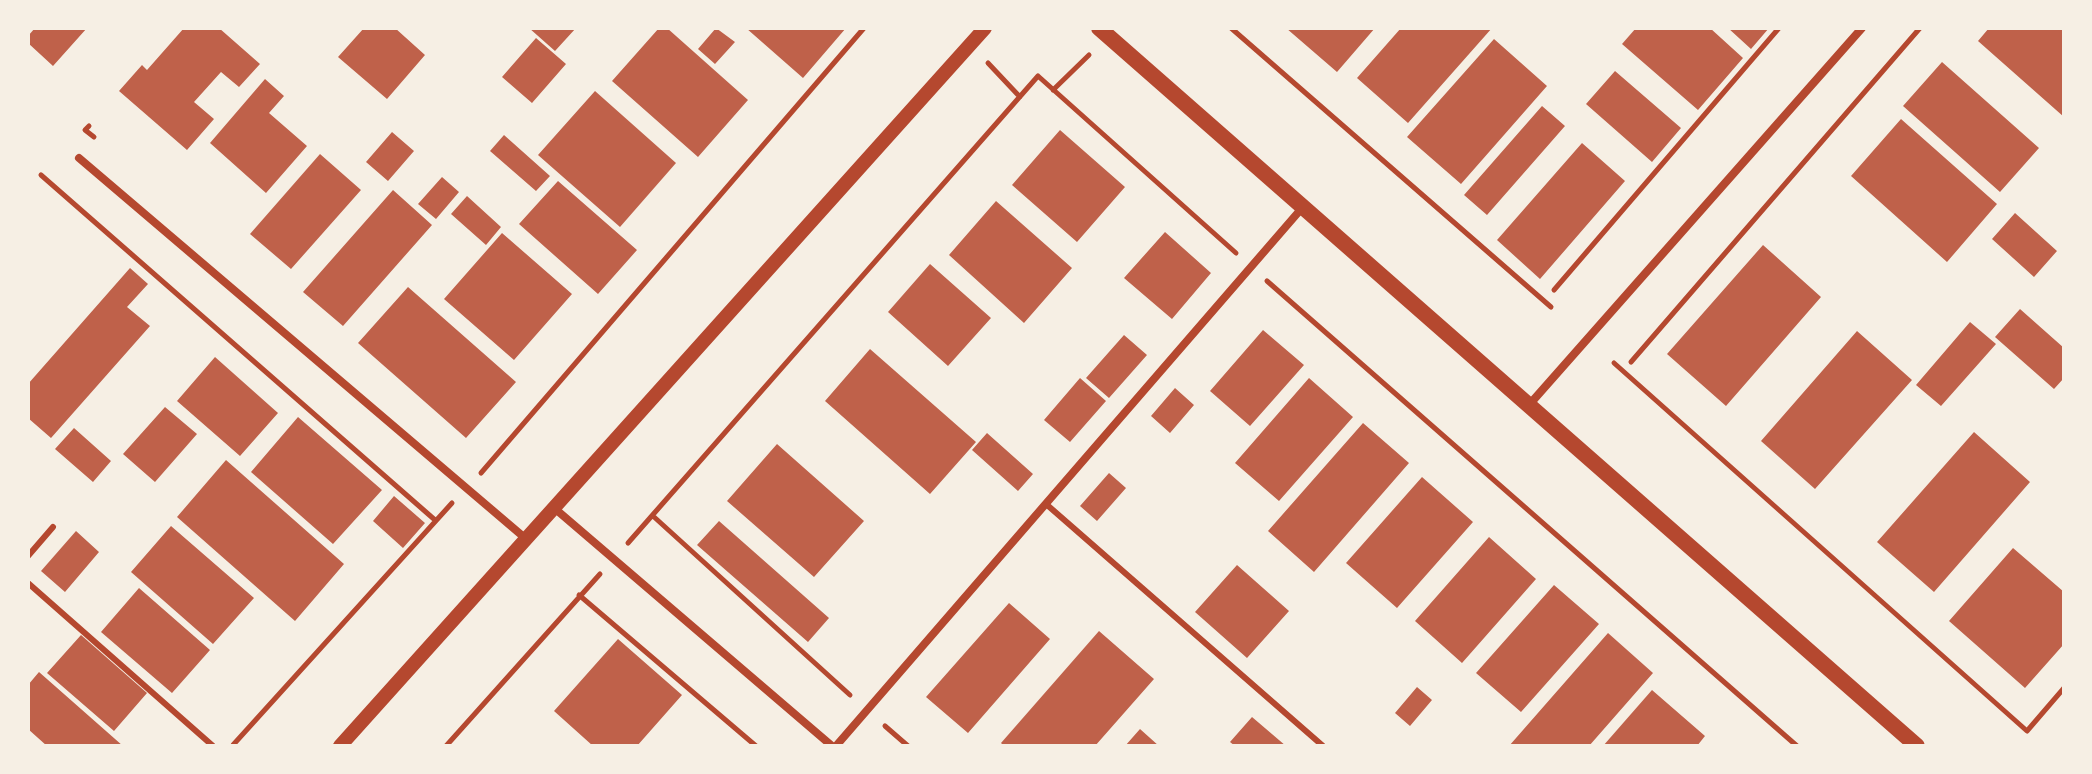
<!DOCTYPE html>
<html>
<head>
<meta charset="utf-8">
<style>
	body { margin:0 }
	#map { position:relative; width:2092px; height:774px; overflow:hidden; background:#f6efe4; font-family:Barlow,sans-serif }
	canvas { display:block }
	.frame { position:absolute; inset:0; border:30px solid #f6efe4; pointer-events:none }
</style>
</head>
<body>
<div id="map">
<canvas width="2092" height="774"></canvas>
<div class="frame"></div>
</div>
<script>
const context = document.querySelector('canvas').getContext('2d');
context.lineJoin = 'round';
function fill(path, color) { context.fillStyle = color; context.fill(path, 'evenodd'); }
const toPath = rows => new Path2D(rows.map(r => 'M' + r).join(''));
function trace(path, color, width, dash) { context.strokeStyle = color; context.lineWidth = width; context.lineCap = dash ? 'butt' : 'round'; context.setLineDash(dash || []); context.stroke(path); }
fill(toPath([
	[35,28,87,28,53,66,28,43,28,36],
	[184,28,219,28,260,64,239,87,221,72,194,102,214,119,187,150,119,91,142,65,147,70],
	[364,28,395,28,425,55,387,99,338,57],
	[529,28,576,28,555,51],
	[659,28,667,28,748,100,698,157,612,81],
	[716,28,735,42,715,64,698,49],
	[746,28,846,28,803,78],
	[1286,28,1375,28,1337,72],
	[1401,28,1492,28,1408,123,1357,78],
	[1636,28,1710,28,1743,58,1698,110,1622,44],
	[1728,28,1769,28,1751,49],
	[1989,28,2064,28,2064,117,1978,41],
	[536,38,566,64,532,103,502,77],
	[1494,39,1547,86,1461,184,1407,137],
	[1942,62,2039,148,2000,192,1903,106],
	[1615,71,1681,128,1652,162,1586,104],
	[265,79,284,96,269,113,307,146,266,193,210,143],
	[595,91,676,163,620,227,538,155],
	[1542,106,1565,126,1487,215,1464,195],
	[1901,119,1997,204,1947,262,1851,176],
	[1060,130,1125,187,1077,242,1012,185],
	[392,132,414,151,388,181,366,162],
	[504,135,550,176,536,191,490,151],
	[1582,143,1625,181,1540,279,1497,240],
	[320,154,361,190,291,269,250,234],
	[442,177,459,192,436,219,418,204],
	[558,181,637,250,598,294,519,224],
	[393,190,432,225,343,326,303,292],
	[467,196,501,227,486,245,451,214],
	[996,201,1072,268,1024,323,949,255],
	[2015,213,2057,251,2034,277,1992,239],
	[1165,232,1211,273,1172,319,1124,278],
	[502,233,572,294,514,360,444,299],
	[1763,245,1821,297,1726,406,1667,354],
	[930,264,991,318,948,366,888,312],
	[130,268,148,284,127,307,150,326,51,438,28,418,28,384],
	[408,287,516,382,466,438,358,343],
	[2020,309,2064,348,2064,378,2054,389,1995,337],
	[1970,322,1996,344,1941,406,1916,385],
	[1263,330,1304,365,1250,426,1210,391],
	[1857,331,1912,380,1815,489,1761,441],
	[1124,335,1147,355,1109,398,1086,378],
	[870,349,976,442,930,494,825,401],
	[215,357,278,413,240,456,177,401],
	[1080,378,1106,401,1070,442,1044,420],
	[1309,378,1353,417,1279,501,1235,463],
	[1175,388,1194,405,1170,433,1151,416],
	[165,407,197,434,155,482,123,454],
	[298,417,382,490,333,544,251,472],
	[1363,423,1409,463,1314,572,1268,531],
	[74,428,111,461,93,482,55,449],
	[1974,432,2030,482,1934,592,1877,542],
	[987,433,1033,474,1018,491,972,450],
	[777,444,864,521,814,577,727,501],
	[226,460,344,564,295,621,177,517],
	[1109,473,1126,488,1097,521,1080,506],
	[1422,477,1473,522,1397,608,1346,563],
	[394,496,425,523,403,548,373,521],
	[719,521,829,618,808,642,697,545],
	[171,526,254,598,213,644,131,572],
	[76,531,99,552,65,592,41,571],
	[1489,537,1536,579,1462,663,1415,621],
	[2013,548,2064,592,2064,644,2025,688,1949,621],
	[1237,565,1289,611,1247,658,1195,612],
	[1554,585,1599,624,1521,712,1476,673],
	[139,588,210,650,172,693,101,632],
	[1009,603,1050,639,968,733,926,697],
	[1099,631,1154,679,1095,746,1004,746,1001,743],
	[1608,633,1653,673,1589,746,1509,746],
	[81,635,147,693,114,731,47,673],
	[618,639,682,695,637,746,593,746,554,711],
	[39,672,123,746,47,746,28,729,28,685],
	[1417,687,1432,700,1410,726,1395,713],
	[1652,690,1705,736,1697,746,1603,746],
	[1252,717,1286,746,1235,746,1230,742],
	[1140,729,1159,746,1125,746]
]), '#bf614a');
trace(toPath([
	[1231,28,1551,307],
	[988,63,1020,97],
	[1053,90,1089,55],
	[89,126,85,130,94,137],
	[41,175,435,520],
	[1267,281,1797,746],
	[1554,290,1779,28],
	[1631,362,1920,28],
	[1614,363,2027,731,2064,688],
	[481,473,864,28],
	[653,516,850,695],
	[628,543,1038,76,1236,253],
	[579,595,756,746],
	[885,726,908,746],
	[233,745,452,503],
	[446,746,600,574]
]), '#b5482f', 5);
trace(toPath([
	[1046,504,1323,746],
	[28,556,53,527],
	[28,583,213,746]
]), '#b5482f', 6);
trace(toPath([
	[79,158,525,538],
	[1529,405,1862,28],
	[553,507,832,746],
	[836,746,1302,208]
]), '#b5482f', 8);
trace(toPath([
	[340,746,985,28]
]), '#b5482f', 14);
trace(toPath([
	[1099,28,1917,746]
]), '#b5482f', 16);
</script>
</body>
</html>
